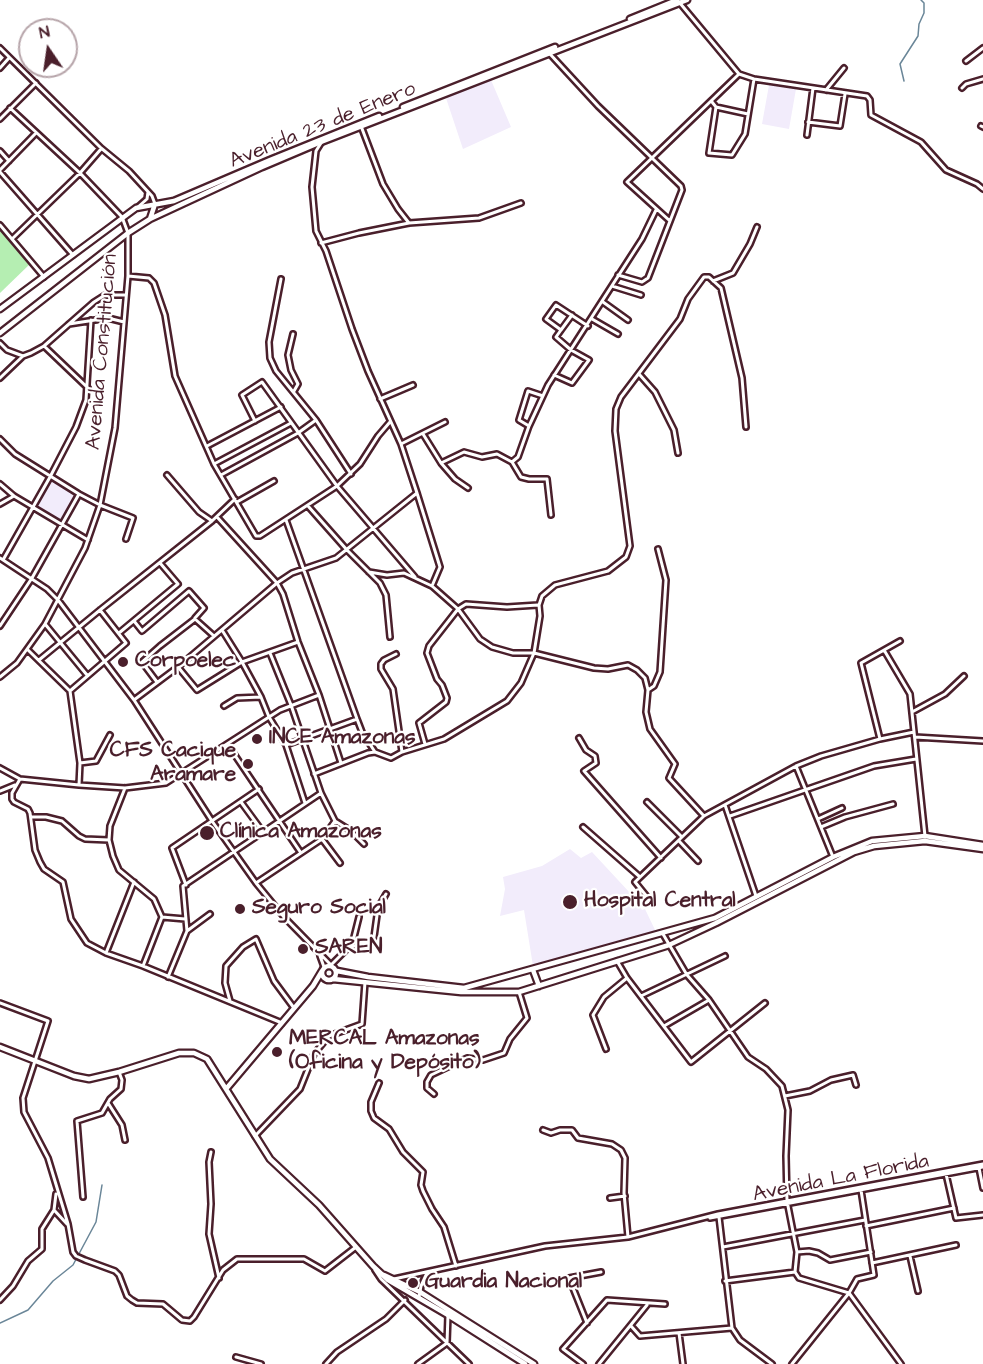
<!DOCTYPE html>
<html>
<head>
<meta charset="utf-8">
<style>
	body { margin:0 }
	#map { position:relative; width:983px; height:1364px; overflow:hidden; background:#fff; font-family:"Architects Daughter",sans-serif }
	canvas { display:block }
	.north { position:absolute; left:18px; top:18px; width:60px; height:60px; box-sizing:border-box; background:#fff; border:2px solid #b7a5aa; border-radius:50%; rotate:347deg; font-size:16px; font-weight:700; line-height:24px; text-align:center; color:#4a1f2b }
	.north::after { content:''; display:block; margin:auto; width:21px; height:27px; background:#4a1f2b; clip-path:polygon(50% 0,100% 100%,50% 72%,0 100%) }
</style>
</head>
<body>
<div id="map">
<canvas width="983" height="1364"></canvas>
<div class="north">N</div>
</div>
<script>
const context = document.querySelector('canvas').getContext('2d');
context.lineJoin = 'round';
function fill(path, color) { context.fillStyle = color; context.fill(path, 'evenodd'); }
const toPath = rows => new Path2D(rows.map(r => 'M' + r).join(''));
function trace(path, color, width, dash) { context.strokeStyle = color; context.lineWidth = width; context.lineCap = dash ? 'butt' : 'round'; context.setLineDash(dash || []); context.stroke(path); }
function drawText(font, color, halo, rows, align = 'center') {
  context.font = font + ' "Architects Daughter",sans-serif'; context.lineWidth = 4.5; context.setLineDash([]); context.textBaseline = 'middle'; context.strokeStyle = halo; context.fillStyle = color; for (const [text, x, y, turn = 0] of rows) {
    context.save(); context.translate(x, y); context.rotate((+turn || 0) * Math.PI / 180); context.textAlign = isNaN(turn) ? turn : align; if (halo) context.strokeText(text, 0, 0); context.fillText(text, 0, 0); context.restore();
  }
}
fill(toPath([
	[491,80,511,127,463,149,446,98],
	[769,85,796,89,789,129,762,124],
	[50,480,75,494,61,520,36,506],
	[570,849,581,858,592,852,631,894,642,910,645,909,656,932,533,966,524,910,500,916,505,889,503,877,542,866]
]), '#f2ecfb');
fill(toPath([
	[0,229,31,263,0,293]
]), '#b5eeb2');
trace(toPath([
	[904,81,900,64,918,36,919,24,924,13,924,3,921,0],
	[0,1323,28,1310,53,1281,73,1265,96,1222,102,1185]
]), '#6a8698', 1.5);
const street = toPath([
	[679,2,739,74,754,79,867,96,870,100,871,115,921,142,946,170,977,184,983,189],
	[0,48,101,148,129,171,152,196,155,204],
	[550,54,598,106,681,186,682,190,648,278,642,282,618,275],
	[966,61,983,48],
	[0,68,9,58],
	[962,88,966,84,983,79],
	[826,90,844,68],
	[712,102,716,107,709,153,732,155,745,134,754,79],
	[716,107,748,114],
	[0,119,36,83],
	[808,122,840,126,845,94],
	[361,126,383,184,398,209,409,223],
	[981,126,983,127],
	[807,135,813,88],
	[321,143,316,151,312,187,316,231,326,251,352,329,368,371,401,444,417,493,440,567,432,586],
	[0,151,9,161],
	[0,170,36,133],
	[0,172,73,255],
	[138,207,147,199,148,192],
	[670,221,627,182,739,74],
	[0,225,44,277],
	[12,239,80,173,101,149],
	[321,243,359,233,409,223,479,218,521,203],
	[128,276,149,278,154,283,165,315,175,376,214,464,256,536,260,536,337,486,360,464,378,436,390,422],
	[281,279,269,342,270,358,276,371,316,420,351,474],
	[713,281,733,273,750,244,757,227],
	[612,286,641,295],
	[603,302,628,320],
	[592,319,618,334],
	[69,324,108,318,124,322],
	[561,330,572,315],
	[293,334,288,355,291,370,298,384,294,391],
	[0,343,7,350,23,356,31,353,44,346,94,302,105,295,125,295],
	[44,346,88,388],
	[639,374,655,392,674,430,678,453],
	[554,375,572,383,589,360,571,350,556,337,561,330,546,319,556,305,588,326],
	[0,378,23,356],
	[380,399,413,385],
	[255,421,242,395,262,382,337,486,415,577],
	[529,426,519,420,528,391,543,396],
	[423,434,441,463,455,479,468,488],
	[0,439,15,454,79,494,100,505,133,518,126,539],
	[401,444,445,422],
	[207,446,281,407],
	[512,462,521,477,529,479,547,479,551,515],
	[441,463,464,452,482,457,497,454,512,462,518,457,529,426,548,385,642,239,656,210],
	[214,464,291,423],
	[167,475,199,512,212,521],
	[221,475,298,433,316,420],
	[0,484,14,496,88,540],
	[237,502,274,481],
	[0,504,14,496],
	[308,506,347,550,380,583,386,595,390,637],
	[217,517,277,583,283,594,298,642,319,695,341,763],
	[286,520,357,719,362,732,375,752],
	[0,558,47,589,58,600,134,700,212,821,256,883,284,917,331,965,349,947,371,943,374,937,378,908,386,894],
	[3,560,50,477,76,427,86,400,91,320],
	[369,572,387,575,404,573,432,586,458,609,480,639,492,647,513,653,534,653,594,668,608,669,628,665,637,670,645,678,648,690,646,712,650,729,675,764,669,778,704,816],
	[134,621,142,631,189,591,204,608,195,618],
	[45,624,87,675],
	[0,626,32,578,79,494],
	[222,630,242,662,261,697,269,717,286,745,305,803],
	[119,633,178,584,160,563],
	[28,650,70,691,80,763,79,785],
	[884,650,910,694,925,836],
	[270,653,291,705,321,793,335,821,351,831,364,844],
	[396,654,384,660,381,664,381,669,393,689,402,752],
	[39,660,100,610,212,521,235,499],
	[178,667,197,690,242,662,298,642],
	[0,677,17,663,45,624,85,548,100,505,115,428,128,276,128,233,122,217,80,173,10,108],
	[157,682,142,662,160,646,195,619,214,636],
	[648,690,654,686,660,672,666,580,658,549],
	[70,691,126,643,100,610],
	[134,700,178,667,277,583,292,573,336,558,417,493],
	[224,706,237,698,261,697],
	[912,712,945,694,964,676],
	[915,737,983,741],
	[579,738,586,750,595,756,596,763,584,771,661,858],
	[880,739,861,663,900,641],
	[425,744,419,723,446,702,447,698,442,685,437,679,427,653,429,646,458,609,466,604,507,607,538,605],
	[228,745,301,853],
	[286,745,357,719],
	[80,763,96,761,110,735],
	[796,766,833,857],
	[0,768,20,779,79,785,125,788,166,783,280,710,319,695],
	[314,774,368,753,375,752,391,758,402,752,444,739,507,701,521,683,534,653,540,616,539,605,542,596,555,585,608,571,626,557,630,546,615,431,616,409,621,397,680,319,688,299,704,277,709,277,721,288,742,378,746,427],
	[20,779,12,793,12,799,14,802,28,809,30,813,35,850,40,862,44,869,63,882,71,919,87,943,106,953,143,966,282,1023],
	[125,788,110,826,109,840,113,856,119,870,154,899,162,917,143,966],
	[0,791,15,785],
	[241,802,263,832],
	[647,802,682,837],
	[725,805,756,896],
	[730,816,874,766,916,759],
	[32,817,46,817,62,821,79,836,85,839,109,840],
	[818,819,842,808],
	[583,827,640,877],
	[821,827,845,817,893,804],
	[322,839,340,863],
	[679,841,698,861],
	[256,883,322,839,335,821],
	[186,885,172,848,259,789],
	[653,904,635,882,704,816,796,766,821,756,880,739,914,732],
	[162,917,185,919],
	[187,931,210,914],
	[663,934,687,975,709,1000,748,1057,766,1069,782,1086,788,1110,786,1156,787,1201,797,1252,795,1272,799,1278,849,1293,901,1364],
	[349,947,354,937,359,917],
	[106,953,134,882],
	[320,956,324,967],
	[617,961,627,978,691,1062,765,1003],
	[168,977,187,931,183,886,321,793],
	[641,996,725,956],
	[230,1001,225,983,226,966,243,947,256,939,274,981,294,1008],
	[0,1003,48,1021,23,1098,24,1112,48,1158,68,1224,73,1252,76,1256,85,1260,115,1271,119,1275,127,1296,132,1300,137,1303,163,1304,182,1320,190,1321,194,1317,223,1270,237,1259,304,1259,325,1271,356,1247],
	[664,1026,709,1000],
	[606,1049,593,1015,604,997,627,978],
	[379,1083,371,1102,371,1111,374,1118,389,1129,403,1152,423,1172,421,1185,423,1191,432,1209,444,1227,456,1266],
	[434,1094,427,1088,427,1082,431,1075,467,1058,483,1060,504,1053,510,1039,527,1018,519,992],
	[785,1096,810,1091,831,1080,853,1075,856,1085],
	[108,1103,122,1125,125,1140],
	[543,1130,551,1133,560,1130,572,1130,578,1138,612,1144,621,1150,625,1158,624,1193,628,1237],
	[255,1136,300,1089,314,1054,329,1036,362,1024,365,982],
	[211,1152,209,1162,211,1204,209,1234,219,1278],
	[979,1168,983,1188],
	[946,1174,956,1218,983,1215],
	[83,1197,77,1121,102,1113,110,1099,121,1089,122,1080,119,1072],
	[610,1198,625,1196],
	[54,1210,67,1224],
	[719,1217,732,1328,740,1340,772,1364],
	[710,1218,983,1167],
	[866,1226,954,1208],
	[723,1247,865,1220],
	[797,1252,809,1251,818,1253,830,1260,871,1252],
	[910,1256,918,1291],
	[872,1263,956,1245],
	[375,1270,381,1279,469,1364],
	[394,1279,545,1246,628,1237,718,1214,983,1164],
	[725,1281,795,1272],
	[419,1297,421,1286,427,1273],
	[0,1300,13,1286,28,1261,42,1249,42,1229,54,1210,56,1194],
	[587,1323,569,1278,601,1272],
	[631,1326,640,1336,732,1328],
	[679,1333,683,1364],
	[236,1357,261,1364],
	[326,1364,337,1352,386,1319,405,1300],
	[418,1364,447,1343,448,1315],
	[583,1364,563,1349,607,1300,665,1304],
	[599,1364,647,1305],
	[792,1364,849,1293,857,1279,874,1275,861,1190]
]);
const secondary = toPath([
	[630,19,677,0],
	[403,107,555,47],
	[150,219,155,204],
	[0,309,136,208,174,201,270,160,379,116],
	[0,333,128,233,150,219,262,167,321,142,687,0],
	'322 973a7 7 0 1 1 14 0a7 7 0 1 1-14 0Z',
	[533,970,539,986],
	[337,971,368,977,464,988,715,918,833,857,872,841,925,836,983,845],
	[333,979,461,992,519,992,669,945,716,923,854,852,874,846,925,841,983,849],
	[0,1047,74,1076,89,1079,119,1072,179,1053,194,1053,207,1059,270,1159,319,1205,373,1266,388,1280,448,1315,525,1364],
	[226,1089,313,986,322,971],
	[384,1275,420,1292,534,1364]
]);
trace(street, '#4a1f2b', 8);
trace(secondary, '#4a1f2b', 9);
trace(street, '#fff', 3);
trace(secondary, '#fff', 4.5);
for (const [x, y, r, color] of [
	[123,662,6,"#4a1f2b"],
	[257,739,6,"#4a1f2b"],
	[248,764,6,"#4a1f2b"],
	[207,833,8,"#4a1f2b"],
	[570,902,8,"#4a1f2b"],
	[240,909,6,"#4a1f2b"],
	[303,949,6,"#4a1f2b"],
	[277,1052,6,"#4a1f2b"],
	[413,1283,6,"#4a1f2b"]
]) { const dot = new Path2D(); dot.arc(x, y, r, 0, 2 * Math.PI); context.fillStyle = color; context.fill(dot); trace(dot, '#fff', 2); }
drawText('21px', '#4a1f2b', '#fff', [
	["Avenida 23 de Enero",323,126,-22],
	["Avenida Constitución",103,352,-85],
	["Avenida La Florida",841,1179,-11]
]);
drawText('bold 21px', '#4a1f2b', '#fff', [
	["Corpoelec",135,662],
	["INCE Amazonas",269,739],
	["CFS Cacique",236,752,"right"],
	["Aramare",236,776,"right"],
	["Clínica Amazonas",220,833],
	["Hospital Central",584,902],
	["Seguro Social",252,909],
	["SAREN",315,949],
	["MERCAL Amazonas",289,1040],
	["(Oficina y Depósito)",289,1064],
	["Guardia Nacional",425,1283]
], 'left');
</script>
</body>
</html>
